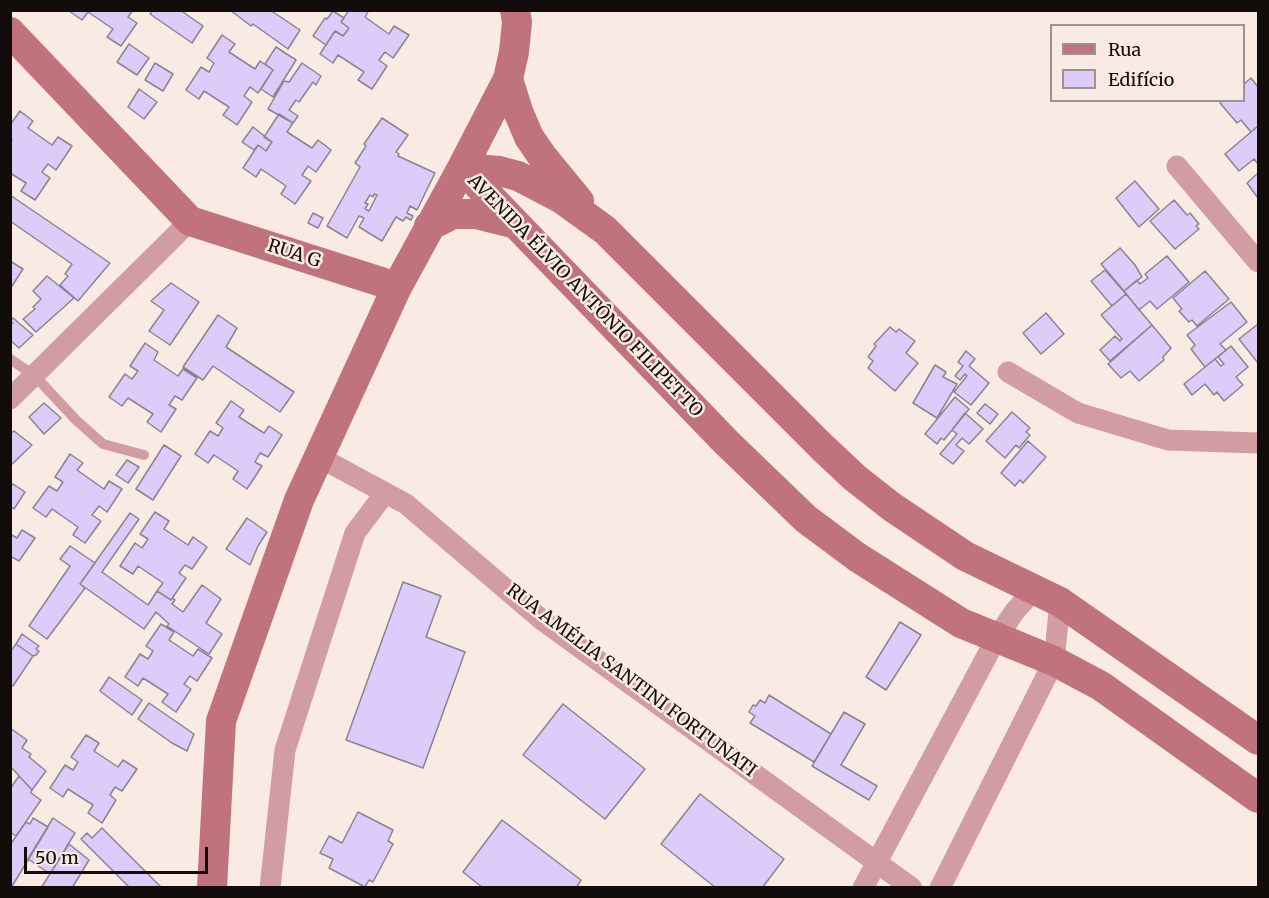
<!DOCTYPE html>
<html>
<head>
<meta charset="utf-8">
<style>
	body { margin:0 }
	#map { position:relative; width:1269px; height:898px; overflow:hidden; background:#f9ebe4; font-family:Merriweather,serif }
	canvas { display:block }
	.frame { position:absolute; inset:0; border:12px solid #120d0b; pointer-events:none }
	.legend { position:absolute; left:1050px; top:24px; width:195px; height:78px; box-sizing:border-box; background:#f9ebe4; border:2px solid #9d928d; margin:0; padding:8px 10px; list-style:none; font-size:18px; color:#120d0b }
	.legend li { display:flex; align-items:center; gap:12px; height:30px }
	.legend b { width:30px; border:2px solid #9d928d }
	.scale { position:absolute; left:24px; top:847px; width:184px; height:27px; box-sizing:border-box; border:3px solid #120d0b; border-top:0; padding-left:8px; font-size:18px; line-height:21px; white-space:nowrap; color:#120d0b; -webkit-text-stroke:4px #f9ebe4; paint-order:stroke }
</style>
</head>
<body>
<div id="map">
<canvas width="1269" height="898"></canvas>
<div class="frame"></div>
<ul class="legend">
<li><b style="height:8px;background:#c0737f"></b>Rua</li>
<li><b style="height:16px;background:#ddcbfa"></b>Edifício</li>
</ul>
<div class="scale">50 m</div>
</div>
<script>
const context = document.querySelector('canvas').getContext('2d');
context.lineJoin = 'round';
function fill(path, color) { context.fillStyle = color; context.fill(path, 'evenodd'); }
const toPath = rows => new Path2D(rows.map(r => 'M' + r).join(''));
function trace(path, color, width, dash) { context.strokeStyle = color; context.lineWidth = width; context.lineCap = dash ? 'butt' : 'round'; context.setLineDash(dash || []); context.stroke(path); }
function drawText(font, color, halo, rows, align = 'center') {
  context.font = font + ' Merriweather,serif'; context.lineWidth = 5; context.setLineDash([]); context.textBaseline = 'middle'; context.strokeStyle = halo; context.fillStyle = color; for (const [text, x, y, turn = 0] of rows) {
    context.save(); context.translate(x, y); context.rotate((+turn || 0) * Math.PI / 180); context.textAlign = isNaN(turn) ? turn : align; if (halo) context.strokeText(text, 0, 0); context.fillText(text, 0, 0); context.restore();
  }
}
const building = toPath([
	[133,10,128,17,137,23,121,46,107,37,113,29,88,12,82,20,69,11,133,10],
	[153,10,184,10,183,12,203,26,192,43,150,14,153,10],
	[230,10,270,10,300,30,288,49,253,24,251,26,230,10],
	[349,10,369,10,365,17,389,34,394,26,409,35,393,58,385,52,379,60,387,66,372,89,358,80,364,72,338,55,333,63,320,54,335,31,343,36,349,28,341,22,349,10],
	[333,11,344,18,341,22,349,28,343,36,335,31,326,45,313,36,325,18,327,19,333,11],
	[222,35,235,44,229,52,255,69,260,61,273,70,258,93,250,87,244,96,252,102,237,125,223,115,229,107,204,91,199,99,186,90,201,67,209,72,214,63,207,58,222,35],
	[129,44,149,58,137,75,117,62,129,44],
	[276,47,296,60,273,97,261,89,273,70,265,64,276,47],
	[155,63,173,74,163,91,145,80,155,63],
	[302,63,321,76,316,85,313,82,299,102,296,100,289,110,298,116,293,123,268,109,284,81,289,82,302,63],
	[1251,78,1258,87,1258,126,1251,132,1241,120,1237,123,1220,103,1223,100,1244,100,1244,84,1251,78],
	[139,89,157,102,144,119,128,107,139,89],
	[20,111,33,121,28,128,52,145,58,137,72,146,56,170,48,164,42,172,50,178,35,200,21,191,26,183,10,173,10,142,12,140,10,138,10,125,20,111],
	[279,114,293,123,287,132,312,148,318,140,331,150,316,172,308,166,302,175,311,181,295,204,281,194,286,186,261,169,256,177,243,168,258,145,266,151,272,142,264,137,279,114],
	[382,118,408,135,396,152,399,154,398,156,435,173,417,210,410,206,407,213,413,216,411,220,406,217,403,221,396,217,382,241,359,227,364,218,359,216,347,238,327,226,360,167,355,163,366,146,364,144,382,118],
	[1258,126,1258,164,1254,159,1239,171,1225,154,1258,126],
	[253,127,272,142,266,151,258,145,254,150,242,142,253,127],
	[1258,173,1258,198,1247,183,1258,173],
	[1135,181,1159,209,1139,227,1116,198,1135,181],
	[374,194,377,195,369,211,365,209,368,204,365,203,370,195,373,197,374,194],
	[10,195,110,263,78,301,60,285,68,276,65,274,72,264,10,221,10,195],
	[1174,200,1187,215,1190,213,1199,224,1196,226,1199,229,1175,249,1150,221,1174,200],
	[313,213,323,218,318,228,308,223,313,213],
	[1120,248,1135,265,1142,277,1124,291,1101,264,1120,248],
	[1167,256,1189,282,1157,309,1150,301,1139,310,1124,291,1137,280,1140,284,1148,278,1145,274,1167,256],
	[10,261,23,269,10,289,10,261],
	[1105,270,1126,294,1112,306,1091,281,1105,270],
	[1205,271,1229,299,1197,326,1192,320,1189,322,1179,311,1182,309,1173,298,1205,271],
	[47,276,74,298,36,332,23,319,35,309,33,307,41,299,33,291,47,276],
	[171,283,199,302,170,345,149,331,164,310,151,301,171,283],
	[1126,294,1152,325,1110,361,1100,350,1115,336,1120,341,1122,339,1101,315,1126,294],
	[1231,302,1247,322,1220,344,1226,350,1205,367,1191,349,1195,345,1187,335,1231,302],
	[1046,313,1064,334,1041,354,1023,333,1046,313],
	[218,315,237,328,226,347,294,392,280,412,213,366,203,380,183,367,218,315],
	[13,318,33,335,19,348,10,340,10,325,13,323,10,321,13,318],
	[1258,324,1258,363,1239,339,1258,324],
	[1152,325,1171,348,1163,357,1164,360,1139,381,1130,371,1121,378,1108,364,1152,325],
	[890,327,896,332,899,329,915,341,906,353,918,363,895,391,868,368,873,361,868,357,876,346,874,344,890,327],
	[145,343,158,352,154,360,178,376,183,369,197,378,182,400,175,396,169,405,176,409,161,432,147,422,153,414,128,398,122,406,109,397,125,374,132,379,138,371,130,366,145,343],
	[1231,346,1248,367,1236,377,1243,385,1224,401,1217,392,1214,395,1205,384,1192,395,1184,384,1215,359,1221,366,1224,364,1218,357,1231,346],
	[966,351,975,359,969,366,989,383,971,405,954,392,967,376,965,374,960,380,955,376,963,366,958,362,966,351],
	[935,365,946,372,943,377,957,384,937,418,913,403,935,365],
	[955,397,969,409,944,440,941,438,937,444,925,434,955,397],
	[231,401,244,410,239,417,264,433,269,426,282,435,268,457,260,453,255,462,262,466,247,489,233,479,238,471,214,455,208,463,195,454,210,431,218,436,223,428,216,423,231,401],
	[44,403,61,418,44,434,29,417,44,403],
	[985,404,998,414,990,424,977,413,985,404],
	[1012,412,1030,428,1026,432,1030,435,1019,448,1016,445,1005,458,986,441,1012,412],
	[965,413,983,429,969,444,962,438,956,445,964,451,953,464,940,454,957,434,952,430,965,413],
	[14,431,32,445,10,466,10,434,14,431],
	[1028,441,1046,457,1023,483,1020,480,1015,486,1001,473,1028,441],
	[164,445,181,456,153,500,136,489,164,445],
	[70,454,83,463,77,470,104,489,109,481,122,489,107,512,99,506,92,515,101,521,85,543,73,535,78,527,52,509,46,517,33,508,49,486,57,491,63,482,55,477,70,454],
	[127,460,139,467,128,483,116,475,127,460],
	[13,484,25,492,14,509,10,506,10,487,13,484],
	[155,512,169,521,164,529,188,545,193,537,207,547,192,569,185,565,179,573,186,578,171,600,157,591,163,583,138,566,133,574,120,566,135,543,142,548,148,539,140,534,155,512],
	[130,513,139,519,102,572,148,605,157,591,171,600,173,598,175,600,172,604,183,612,202,585,221,599,206,623,222,634,209,654,167,626,169,624,156,612,144,629,80,584,130,513],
	[247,518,267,532,258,546,250,565,226,549,247,518],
	[22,530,35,538,19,561,10,556,10,534,17,538,22,530],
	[70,546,95,563,80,584,85,588,47,639,29,626,70,566,60,559,70,546],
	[403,582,441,596,426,637,465,652,423,768,346,740,403,582],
	[900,622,921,635,886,690,866,677,900,622],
	[161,624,174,632,169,640,193,656,198,649,212,658,197,681,190,676,184,684,191,689,176,712,162,702,168,694,143,678,138,686,125,677,140,654,148,659,153,651,146,646,161,624],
	[22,634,39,646,36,649,39,651,36,655,33,656,16,644,22,634],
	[16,644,33,656,13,686,10,684,10,652,16,644],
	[109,677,142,700,132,715,100,691,109,677],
	[769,695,831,734,814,762,750,723,755,716,749,712,753,705,756,706,760,700,765,703,769,695],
	[149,703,194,734,187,751,172,743,138,719,149,703],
	[563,704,645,769,605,819,523,755,563,704],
	[844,712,865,724,841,765,877,786,869,800,812,766,844,712],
	[10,728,27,740,22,748,31,754,29,757,46,771,32,790,10,766,10,728],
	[86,735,99,743,94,751,118,767,123,760,137,769,122,791,115,787,110,795,116,800,102,823,88,813,93,805,68,789,63,797,50,788,65,765,73,770,78,762,71,757,86,735],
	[19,776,32,790,31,793,41,800,16,836,10,832,10,789,19,776],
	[700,794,784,859,762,888,716,888,661,844,700,794],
	[358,812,393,830,388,841,393,844,373,882,369,880,365,887,329,868,333,859,320,853,329,836,342,843,358,812],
	[33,818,48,827,11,888,10,845,26,822,30,824,33,818],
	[53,818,75,833,50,874,28,859,53,818],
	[502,820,581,880,576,888,483,888,463,872,502,820],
	[102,828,162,888,130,888,81,839,87,833,92,838,102,828],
	[69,844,89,860,72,888,41,888,69,844]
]);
fill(building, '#ddcbfa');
trace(building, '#898590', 1.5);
trace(toPath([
	[10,359,35,376,76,420,103,444,144,455]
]), '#d29ca3', 10);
trace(toPath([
	[1177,166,1258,262],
	[1008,372,1078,413,1168,440,1258,443],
	[10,399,190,221],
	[319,457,406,504,542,620,912,888],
	[270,888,285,750,355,533,385,493],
	[863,888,996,639,1015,611,1035,589],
	[940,888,1054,661,1060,602]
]), '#d29ca3', 21);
trace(toPath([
	[10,32,190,221,397,287],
	[508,79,518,111,529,137,542,156,579,201],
	[462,168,726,442,806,519,857,557,961,623,1054,661,1101,686,1258,798],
	[462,168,499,171,518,176,562,199,605,230,822,447,855,478,892,507,965,556,1060,602,1258,740],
	[429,226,453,214,476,214,516,224],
	[212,888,221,721,299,500,397,287,462,168,508,79,514,52,517,22,515,10]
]), '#c0737f', 30);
drawText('18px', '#120d0b', '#f9ebe4', [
	["RUA G",294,254,18],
	["AVENIDA ÉLVIO ANTÔNIO FILIPETTO",585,296,46],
	["RUA AMÉLIA SANTINI FORTUNATI",631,681,37]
]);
</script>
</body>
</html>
